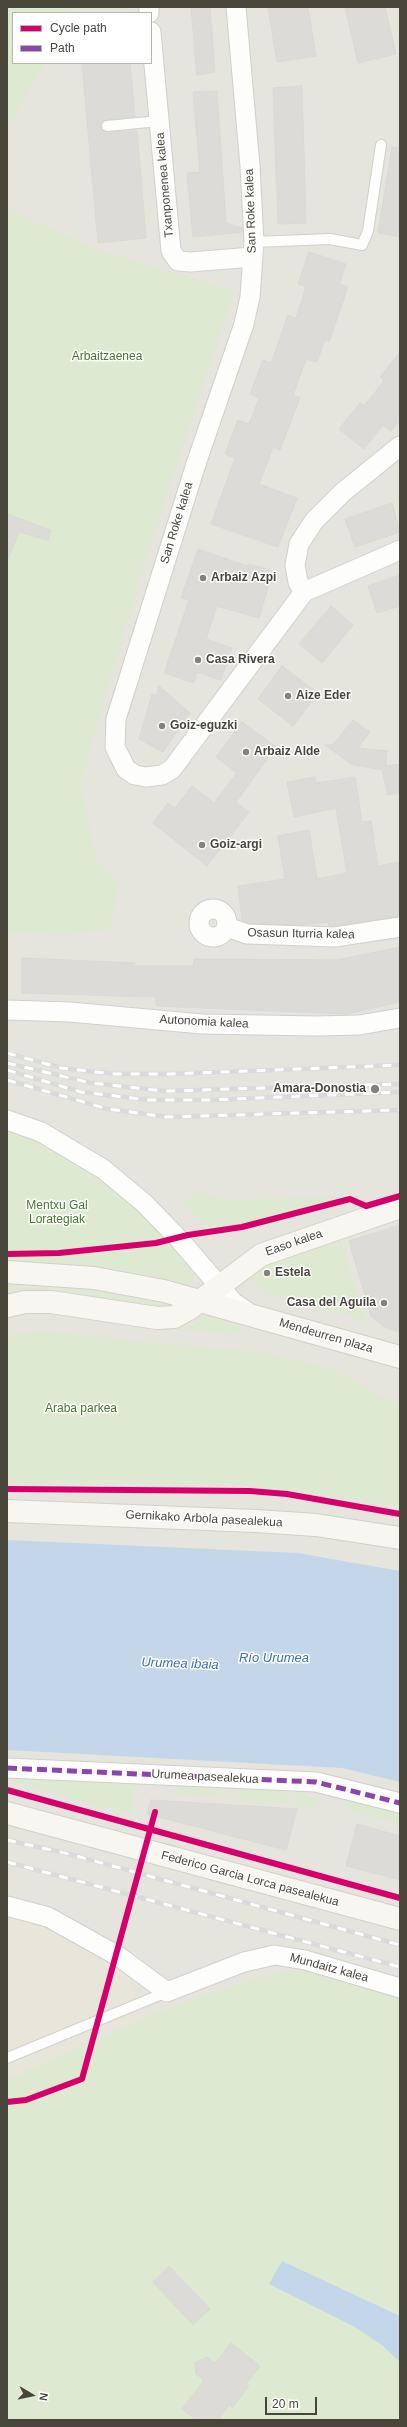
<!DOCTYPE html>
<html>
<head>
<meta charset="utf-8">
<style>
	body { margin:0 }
	#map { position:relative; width:407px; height:2427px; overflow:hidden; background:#f2f2ee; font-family:Arial,sans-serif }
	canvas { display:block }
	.frame { position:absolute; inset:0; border:8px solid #48453b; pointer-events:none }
	.legend { position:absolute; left:12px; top:12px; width:140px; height:52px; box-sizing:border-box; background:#fff; border:1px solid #b6b5b1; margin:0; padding:5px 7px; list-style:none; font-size:12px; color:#48453b }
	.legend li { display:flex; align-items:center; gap:8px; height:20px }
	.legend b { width:20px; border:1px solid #b6b5b1 }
	.north { position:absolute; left:12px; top:2375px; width:40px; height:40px; -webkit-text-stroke:3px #fff; paint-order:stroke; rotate:99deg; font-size:11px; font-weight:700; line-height:16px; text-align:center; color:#48453b }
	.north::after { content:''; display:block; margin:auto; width:14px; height:18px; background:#48453b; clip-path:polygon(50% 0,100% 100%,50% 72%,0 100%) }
	.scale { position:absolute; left:265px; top:2397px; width:52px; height:18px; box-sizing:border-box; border:2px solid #48453b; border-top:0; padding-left:5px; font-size:12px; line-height:14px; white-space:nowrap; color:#48453b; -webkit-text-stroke:3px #fff; paint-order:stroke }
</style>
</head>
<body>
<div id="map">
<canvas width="407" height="2427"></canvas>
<div class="frame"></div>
<ul class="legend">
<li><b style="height:5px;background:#d6006c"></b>Cycle path</li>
<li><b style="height:5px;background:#8e44ad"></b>Path</li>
</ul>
<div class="north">N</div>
<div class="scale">20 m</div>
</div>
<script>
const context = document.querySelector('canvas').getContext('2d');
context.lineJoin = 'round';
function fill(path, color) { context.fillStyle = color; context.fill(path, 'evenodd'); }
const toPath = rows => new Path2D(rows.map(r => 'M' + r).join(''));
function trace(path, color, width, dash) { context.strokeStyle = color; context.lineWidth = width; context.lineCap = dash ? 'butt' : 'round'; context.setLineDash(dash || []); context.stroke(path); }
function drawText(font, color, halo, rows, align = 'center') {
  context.font = font + ' Arial,sans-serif'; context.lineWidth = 3; context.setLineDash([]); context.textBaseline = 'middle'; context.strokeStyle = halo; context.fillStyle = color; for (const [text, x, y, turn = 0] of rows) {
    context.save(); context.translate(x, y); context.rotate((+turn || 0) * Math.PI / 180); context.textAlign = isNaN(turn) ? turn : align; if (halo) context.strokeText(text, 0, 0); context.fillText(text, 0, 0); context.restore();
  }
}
fill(toPath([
	[7,7,400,7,400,2420,7,2420],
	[13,13,151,13,151,63,13,63]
]), '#e5e4dd');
fill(toPath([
	[7,1913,56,1929,127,1976,149,2016,7,2080]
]), '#e8e6db');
fill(toPath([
	[7,7,78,7,74,13,13,13,13,63,45,63,7,127],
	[7,209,93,248,234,291,140,577,80,783,96,858,119,885,110,930,63,934,7,932],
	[7,1131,43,1145,81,1168,125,1200,193,1264,196,1275,190,1283,181,1283,149,1274,88,1265,7,1262],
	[195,1191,228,1200,336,1196,336,1201,245,1224,215,1227,203,1223,184,1203],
	[341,1240,366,1321,263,1292,250,1279,272,1261],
	[7,1288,89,1290,169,1305,169,1307,156,1308,7,1296],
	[203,1315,242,1325,237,1334,178,1330,192,1325],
	[43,1331,195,1347,255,1351,330,1368,400,1407,400,1507,361,1500,250,1486,10,1483,7,1472,7,1335],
	[7,1774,135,1779,131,1815,7,1780],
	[177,1780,222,1781,221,1797,176,1795],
	[241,1785,288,1787,286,1803,239,1799],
	[298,1788,308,1788,307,1797,319,1799,317,1808,296,1806],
	[347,1794,400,1808,400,1824,344,1809],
	[285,1971,320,1972,400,1997,400,2420,7,2420,7,2080,149,2016,249,1980]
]), '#ddead1');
fill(toPath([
	[7,1540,298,1553,400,1571,400,1782,342,1768,7,1750],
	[282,2261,400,2316,400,2362,382,2345,353,2326,269,2284]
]), '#c4d7ea');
const building = toPath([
	[191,7,210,7,215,72,197,75,191,7],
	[268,7,308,7,316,56,277,62,268,7],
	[345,7,385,7,396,54,358,63,345,7],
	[82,63,130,63,135,117,106,120,101,126,102,130,107,132,137,131,146,238,98,243,82,63],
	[302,86,306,223,278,224,273,88,302,86],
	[217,91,226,223,242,228,242,232,193,237,187,173,200,172,193,92,217,91],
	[392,147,400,148,400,237,378,233,392,147],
	[309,252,346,264,339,284,348,287,329,342,325,340,317,362,306,359,293,395,300,398,280,450,273,447,259,484,297,498,278,547,211,524,235,458,225,454,238,420,249,424,259,398,250,394,263,360,271,363,288,315,296,318,306,287,298,284,309,252],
	[400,352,400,420,391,431,383,425,364,449,339,429,360,403,364,406,384,381,380,377,400,352],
	[392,503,400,532,355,547,345,519,392,503],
	[7,514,51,530,48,540,19,532,7,561,7,514],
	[198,549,247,566,248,564,273,571,259,618,217,606,206,639,232,648,221,680,197,672,194,683,164,673,189,600,181,598,198,549],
	[400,575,400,606,377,613,368,586,400,575],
	[331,606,353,625,322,663,299,644,331,606],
	[282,666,318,693,293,726,258,699,282,666],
	[159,686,190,713,163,752,139,739,152,694,156,696,159,686],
	[353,720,370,732,358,748,387,751,386,766,400,764,400,793,388,795,382,770,351,764,325,745,333,745,353,720],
	[242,722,276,747,236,802,249,812,207,866,153,823,168,803,175,808,192,786,214,803,237,773,216,757,242,722],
	[315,777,316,783,355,777,362,822,371,821,378,866,400,862,400,916,334,926,329,926,328,922,302,925,249,923,242,921,238,886,285,879,278,836,309,830,317,879,347,873,336,808,294,817,287,782,315,777],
	[400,947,400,1002,347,1014,156,1006,156,997,22,993,22,958,135,963,134,966,193,966,194,959,337,960,400,947],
	[400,1225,400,1332,384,1327,371,1316,349,1241,400,1225],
	[151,1800,297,1809,286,1850,147,1814,151,1800],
	[357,1824,400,1836,400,1880,346,1866,357,1824],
	[169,2266,210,2309,193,2325,153,2282,169,2266],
	[231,2343,260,2366,246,2384,249,2386,232,2408,229,2405,218,2420,196,2420,182,2409,204,2380,196,2374,195,2363,207,2357,215,2363,231,2343]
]);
fill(building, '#dcdbd7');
trace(building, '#dad9d4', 1);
const lane = toPath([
	[107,126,159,121],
	[254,242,330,239,362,245,368,231,381,145],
	[7,2058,167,1992]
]);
const street = toPath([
	[149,7,149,13],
	[236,7,250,166,254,242,250,297,244,324,197,461,116,719,115,747,126,769,135,775,146,777,162,775,172,769,304,592,400,550],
	[151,32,171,251,178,261,190,262,253,257],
	[304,592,298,582,295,565,299,544,314,521,343,492,400,446],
	'199 923a14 14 0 1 1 28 0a14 14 0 1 1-28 0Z',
	[227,927,247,934,335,937,400,927],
	[7,1010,70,1012,202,1024,317,1026,359,1025,400,1018],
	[7,1120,41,1132,103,1169,144,1203,178,1238,233,1302,249,1313],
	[7,1768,316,1782,400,1803],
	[7,1906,48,1917,66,1927,118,1956,167,1992,244,1962,275,1955,305,1960,400,1988]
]);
const secondary = toPath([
	[7,1272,94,1278,164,1291,400,1357],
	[7,1306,25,1302,51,1302,157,1318,174,1317,189,1309,261,1255,400,1207],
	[7,1511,256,1521,316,1525,400,1538],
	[7,1813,400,1919]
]);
trace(lane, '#d0d0cc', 12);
trace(street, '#d0d0cc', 21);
trace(secondary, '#d2d1c8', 24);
trace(lane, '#fdfdfc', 10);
trace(street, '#fdfdfc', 19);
trace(secondary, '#f7f6f1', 22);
const rail = toPath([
	[7,1053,61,1068,116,1074,171,1074,400,1065],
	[7,1063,91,1083,165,1091,400,1084],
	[7,1070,81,1092,149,1100,210,1100,400,1092],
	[7,1080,108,1109,167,1117,400,1110],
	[7,1840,69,1854,400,1945],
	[7,1862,400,1967]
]);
trace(rail, '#dadada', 4.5);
trace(rail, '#fff', 3, [9]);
trace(toPath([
	[7,1768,316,1782,400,1803]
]), '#8e44ad', 5, [10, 5]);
trace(toPath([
	[7,1254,59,1253,156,1243,188,1235,242,1227,350,1199,366,1206,400,1196],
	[7,1489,250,1491,287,1494,400,1514],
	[7,1790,400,1898],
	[7,2102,26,2100,82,2079,155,1812]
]), '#d6006c', 6);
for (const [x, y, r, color] of [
	[203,578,4,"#84827a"],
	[198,660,4,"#84827a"],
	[288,696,4,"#84827a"],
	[162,726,4,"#84827a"],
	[246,752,4,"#84827a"],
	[202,845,4,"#84827a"],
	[375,1089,5,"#84827a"],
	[267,1273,4,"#84827a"],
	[384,1303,4,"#84827a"]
]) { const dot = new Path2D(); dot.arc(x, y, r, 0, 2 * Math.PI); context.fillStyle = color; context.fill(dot); trace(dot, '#fff', 1.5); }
drawText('12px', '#48453b', '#fff', [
	["Txanponenea kalea",165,185,-95],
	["San Roke kalea",251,211,-92],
	["San Roke kalea",177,523,-73],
	["Osasun Iturria kalea",301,934,1],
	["Autonomia kalea",204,1022,3],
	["Easo kalea",294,1243,-19],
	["Mendeurren plaza",326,1336,16],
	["Gernikako Arbola pasealekua",204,1519,3],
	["Urumea pasealekua",205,1777,3],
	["Federico Garcia Lorca pasealekua",250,1879,15],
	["Mundaitz kalea",329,1968,15]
]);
drawText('12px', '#447533', '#fff', [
	["Arbaitzaenea",107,357],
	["Mentxu Gal",57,1206],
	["Lorategiak",57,1220],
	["Araba parkea",81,1409]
]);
drawText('bold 12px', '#48453b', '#fff', [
	["Arbaiz Azpi",211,578],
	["Casa Rivera",206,660],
	["Aize Eder",296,696],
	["Goiz-eguzki",170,726],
	["Arbaiz Alde",254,752],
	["Goiz-argi",210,845],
	["Amara-Donostia",366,1089,"right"],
	["Estela",275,1273],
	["Casa del Aguila",376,1303,"right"]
], 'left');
drawText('italic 13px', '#3e6fa9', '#fff', [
	["Río Urumea",274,1658],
	["Urumea ibaia",180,1664,2]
]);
</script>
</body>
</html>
